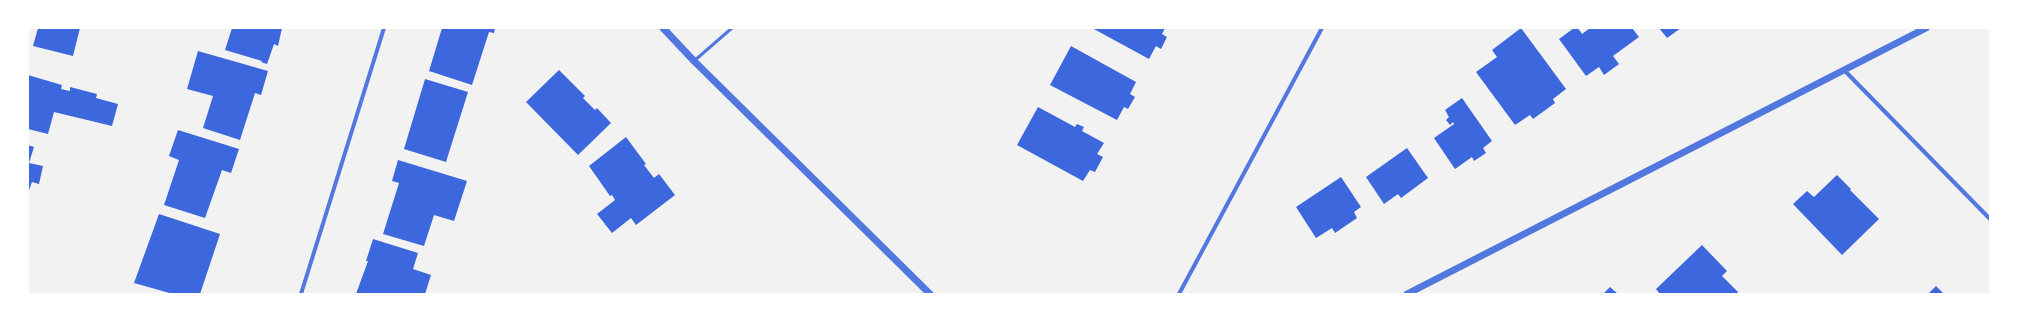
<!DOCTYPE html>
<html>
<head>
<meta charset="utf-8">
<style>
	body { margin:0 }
	#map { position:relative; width:2018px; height:322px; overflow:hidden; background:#f2f2f2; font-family:"Alegreya Sans",sans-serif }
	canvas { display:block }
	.frame { position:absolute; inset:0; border:29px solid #fff; pointer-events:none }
</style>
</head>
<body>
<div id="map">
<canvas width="2018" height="322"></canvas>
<div class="frame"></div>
</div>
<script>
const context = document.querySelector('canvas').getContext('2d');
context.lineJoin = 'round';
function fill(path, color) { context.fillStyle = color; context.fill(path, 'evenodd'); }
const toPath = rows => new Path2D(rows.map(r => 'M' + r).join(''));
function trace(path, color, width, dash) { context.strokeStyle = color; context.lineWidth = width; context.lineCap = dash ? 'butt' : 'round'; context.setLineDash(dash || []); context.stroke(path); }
fill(toPath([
	[38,28,80,28,73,56,33,46],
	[232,28,282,28,278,46,274,44,267,64,261,62,262,61,225,50],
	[442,28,495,28,494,33,489,32,472,85,429,71],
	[1092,28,1165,28,1162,34,1167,37,1161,49,1156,46,1149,59],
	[1521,28,1566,89,1553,99,1555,103,1533,119,1530,115,1515,125,1476,72,1497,57,1492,50],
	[1574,28,1578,28,1582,34,1590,28,1632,28,1639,37,1613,56,1619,64,1604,75,1599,67,1586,76,1559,39],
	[1659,28,1681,28,1667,38],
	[1071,46,1136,82,1130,94,1135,97,1128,109,1124,107,1117,120,1050,85],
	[198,51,268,71,261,95,255,93,240,140,203,128,213,96,187,89],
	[559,70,585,96,583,98,595,110,597,108,611,123,578,155,526,102],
	[28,75,62,85,61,89,70,91,70,87,97,94,96,98,118,104,112,126,54,112,48,134,28,129],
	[425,79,468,92,446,162,404,149],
	[1462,98,1492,141,1483,148,1486,153,1474,161,1472,157,1455,169,1434,138,1454,124,1453,122,1450,125,1446,120,1449,117,1445,110],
	[1038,107,1075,127,1077,124,1084,127,1082,131,1104,143,1097,154,1103,157,1095,172,1090,170,1083,181,1017,145],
	[178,130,239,149,231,173,222,170,205,218,164,205,179,160,169,156],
	[626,137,646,164,644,165,654,178,659,174,675,195,636,225,631,218,612,233,597,214,615,200,612,195,610,196,589,166],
	[28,145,34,147,29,163,43,166,39,184,32,182,28,193],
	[1407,148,1428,178,1401,198,1398,194,1384,204,1366,177],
	[398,160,467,181,454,221,434,215,424,246,383,234,399,183,392,181],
	[1837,175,1851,189,1850,190,1879,219,1842,255,1793,204,1807,191,1814,197],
	[1341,177,1361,207,1354,212,1357,218,1335,233,1332,228,1316,238,1296,207],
	[159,214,220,234,200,294,173,294,134,283],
	[373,239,418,253,413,269,431,275,425,294,356,294,368,261,366,261],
	[1702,245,1727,271,1722,276,1738,292,1737,294,1660,294,1656,289],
	[1936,286,1944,294,1928,294],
	[1610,287,1618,294,1603,294]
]), '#3d67dc');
trace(toPath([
	[694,61,732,28]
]), '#5277de', 3);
trace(toPath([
	[1844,70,1990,219],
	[301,294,384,28],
	[1179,294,1322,28]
]), '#5277de', 4);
trace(toPath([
	[663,28,694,61,930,294],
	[1407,294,1926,28]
]), '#5277de', 7);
</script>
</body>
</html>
